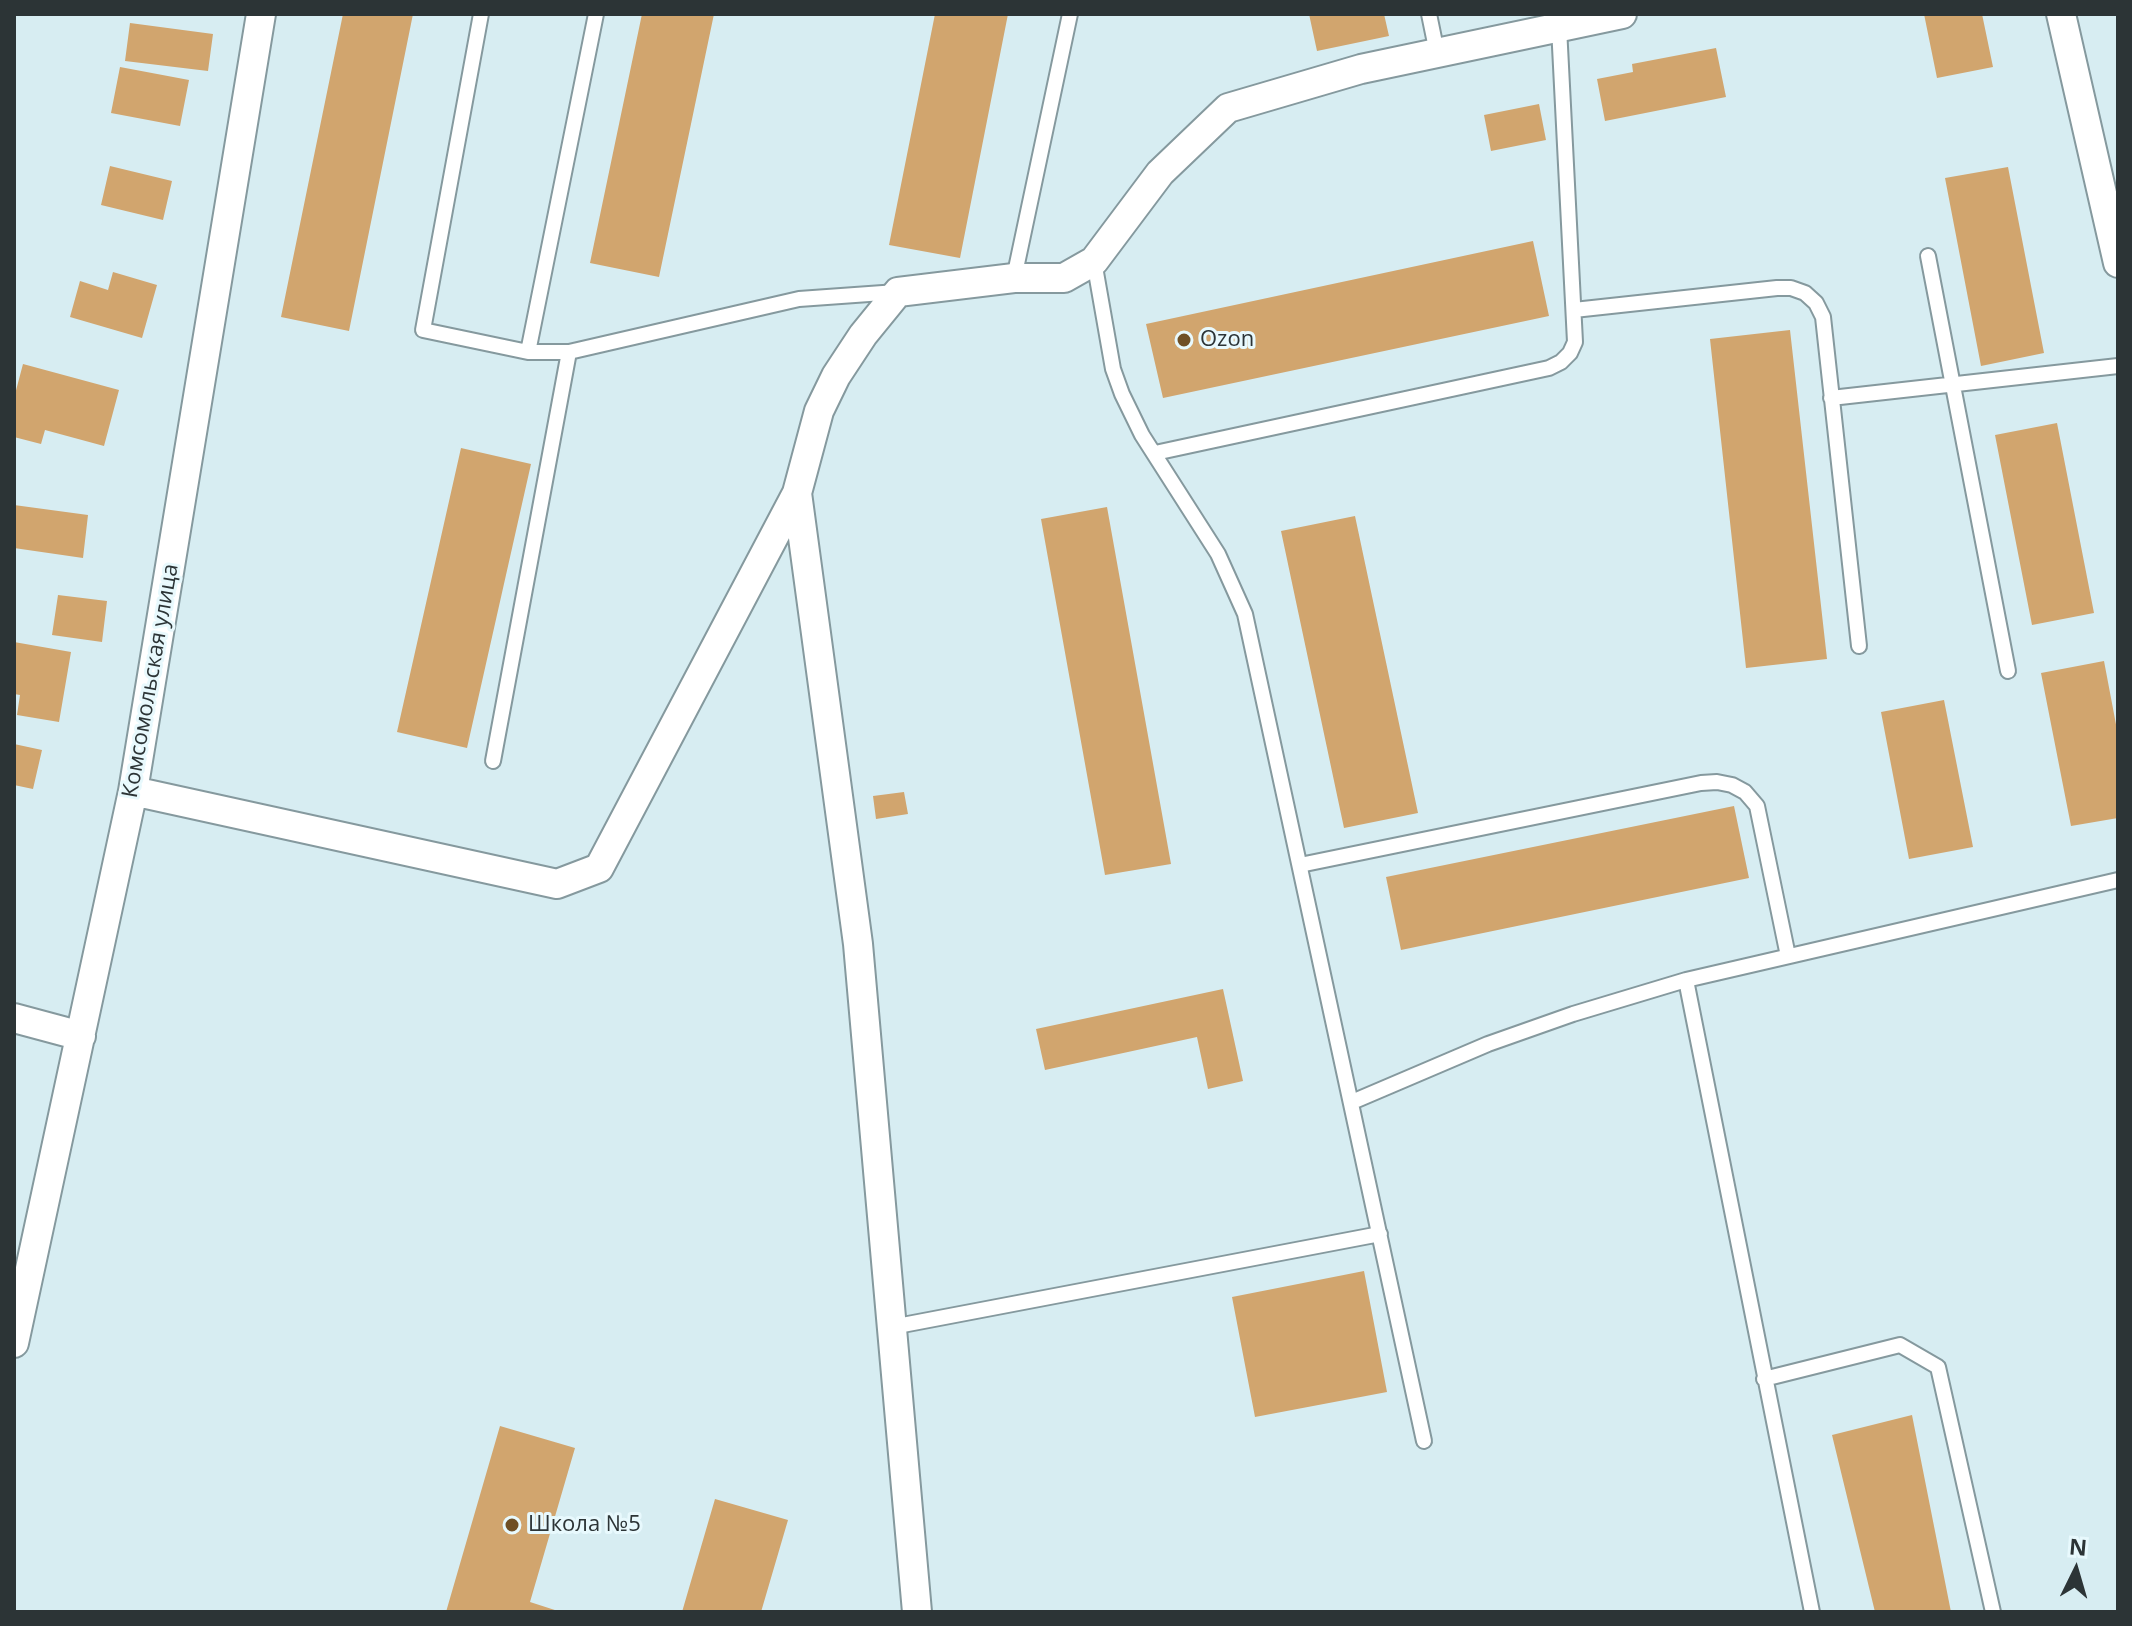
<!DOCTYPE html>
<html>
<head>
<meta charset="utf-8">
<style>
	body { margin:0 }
	#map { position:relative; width:2132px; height:1626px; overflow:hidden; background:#d7edf2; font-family:"Open Sans",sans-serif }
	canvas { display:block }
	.frame { position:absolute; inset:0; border:16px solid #2c3436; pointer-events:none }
	.north { position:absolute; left:2036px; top:1530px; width:80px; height:80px; -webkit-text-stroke:6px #e8f9fd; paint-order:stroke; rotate:5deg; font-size:22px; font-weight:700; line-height:32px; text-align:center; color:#2c3436 }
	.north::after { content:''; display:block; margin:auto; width:28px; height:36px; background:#2c3436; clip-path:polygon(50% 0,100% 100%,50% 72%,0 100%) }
</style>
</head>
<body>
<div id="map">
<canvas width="2132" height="1626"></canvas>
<div class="frame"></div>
<div class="north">N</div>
</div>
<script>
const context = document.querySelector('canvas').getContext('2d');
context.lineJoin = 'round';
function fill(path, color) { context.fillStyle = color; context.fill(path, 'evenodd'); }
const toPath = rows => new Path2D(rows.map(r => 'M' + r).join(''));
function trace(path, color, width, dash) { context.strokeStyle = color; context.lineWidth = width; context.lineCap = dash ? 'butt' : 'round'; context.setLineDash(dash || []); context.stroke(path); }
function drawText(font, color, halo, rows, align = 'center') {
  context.font = font + ' "Open Sans",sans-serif'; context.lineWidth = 6; context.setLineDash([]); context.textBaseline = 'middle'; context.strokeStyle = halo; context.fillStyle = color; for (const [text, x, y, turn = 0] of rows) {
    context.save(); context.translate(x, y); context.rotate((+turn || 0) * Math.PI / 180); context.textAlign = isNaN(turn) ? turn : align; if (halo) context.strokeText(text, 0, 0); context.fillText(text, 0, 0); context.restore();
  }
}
fill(toPath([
	[343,14,413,14,349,331,281,317],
	[642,14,714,14,659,277,590,263],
	[935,14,1008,14,960,258,889,245],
	[1309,14,1384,14,1389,36,1317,51],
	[1924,14,1982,14,1993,67,1937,78],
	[130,23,213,34,208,71,125,61],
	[1716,48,1726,97,1605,121,1597,79,1633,72,1632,64],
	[120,67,189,80,180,126,111,113],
	[1539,104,1546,140,1491,151,1484,115],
	[110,166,172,181,163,220,101,205],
	[2008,167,2044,353,1981,366,1945,178],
	[1533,241,1549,316,1163,398,1146,324],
	[113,272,157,285,142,338,70,317,80,281,108,290],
	[1790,330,1827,659,1746,668,1710,339],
	[23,364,119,390,104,446,45,430,41,444,14,437,14,398],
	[2057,423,2094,613,2032,625,1995,435],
	[461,448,531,464,467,748,397,732],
	[14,505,88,515,83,558,14,548],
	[1107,507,1171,864,1105,875,1041,519],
	[1355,516,1418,813,1344,828,1281,531],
	[58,595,107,601,102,642,52,635],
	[14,642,71,652,59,722,17,715,20,695,14,694],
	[2104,661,2118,735,2118,818,2071,826,2041,673],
	[1944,700,1973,847,1909,859,1881,712],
	[14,744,42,750,33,789,14,785],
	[904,792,908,814,876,819,873,796],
	[1734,806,1749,878,1401,950,1386,877],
	[1223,989,1243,1081,1208,1089,1197,1037,1045,1070,1036,1029],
	[1364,1271,1387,1392,1255,1417,1232,1297],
	[1912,1415,1951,1612,1875,1612,1832,1435],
	[500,1426,575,1448,530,1602,561,1612,446,1612],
	[715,1499,788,1520,761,1612,682,1612]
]), '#d1a56e');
const lane = toPath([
	[481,14,423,330,528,352,569,352,799,299,897,292],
	[1429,14,1437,53],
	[1928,256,2008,671],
	[1094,261,1113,369,1122,394,1142,435,1218,554,1245,614,1424,1441],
	[1014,278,1070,14],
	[1574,310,1777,288,1791,288,1805,293,1816,303,1823,317,1859,646],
	[528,352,596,14],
	[1831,398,2118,366],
	[1155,453,1549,368,1561,362,1570,353,1575,342,1559,27],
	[493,761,569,352],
	[1300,865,1701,783,1717,782,1732,785,1745,792,1757,806,1788,956],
	[1686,980,1812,1612],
	[1352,1102,1488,1044,1573,1014,1686,980,2118,880],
	[892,1327,1380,1234],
	[1764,1379,1900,1345,1938,1367,1993,1612]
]);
const street = toPath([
	[2061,14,2118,263],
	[133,791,557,884,599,868,797,493],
	[14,1018,81,1036],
	[14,1343,133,791,261,14],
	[917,1612,858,944,797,493,819,411,836,376,863,335,898,292,1014,278,1064,278,1094,261,1160,173,1228,108,1361,69,1622,14]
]);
trace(lane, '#85999e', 18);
trace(street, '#85999e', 32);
trace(lane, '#fff', 14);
trace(street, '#fff', 28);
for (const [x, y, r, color] of [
	[1184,340,8,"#6f4f25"],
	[512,1525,8,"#6f4f25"]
]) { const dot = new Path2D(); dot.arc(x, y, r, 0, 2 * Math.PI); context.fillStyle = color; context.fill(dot); trace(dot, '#e8f9fd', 3); }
drawText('22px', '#2c3436', '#e8f9fd', [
	["Ozon",1200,340],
	["Школа №5",528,1525]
], 'left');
drawText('22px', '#2c3436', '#e8f9fd', [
	["Комсомольская улица",151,681,-80]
]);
</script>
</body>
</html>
